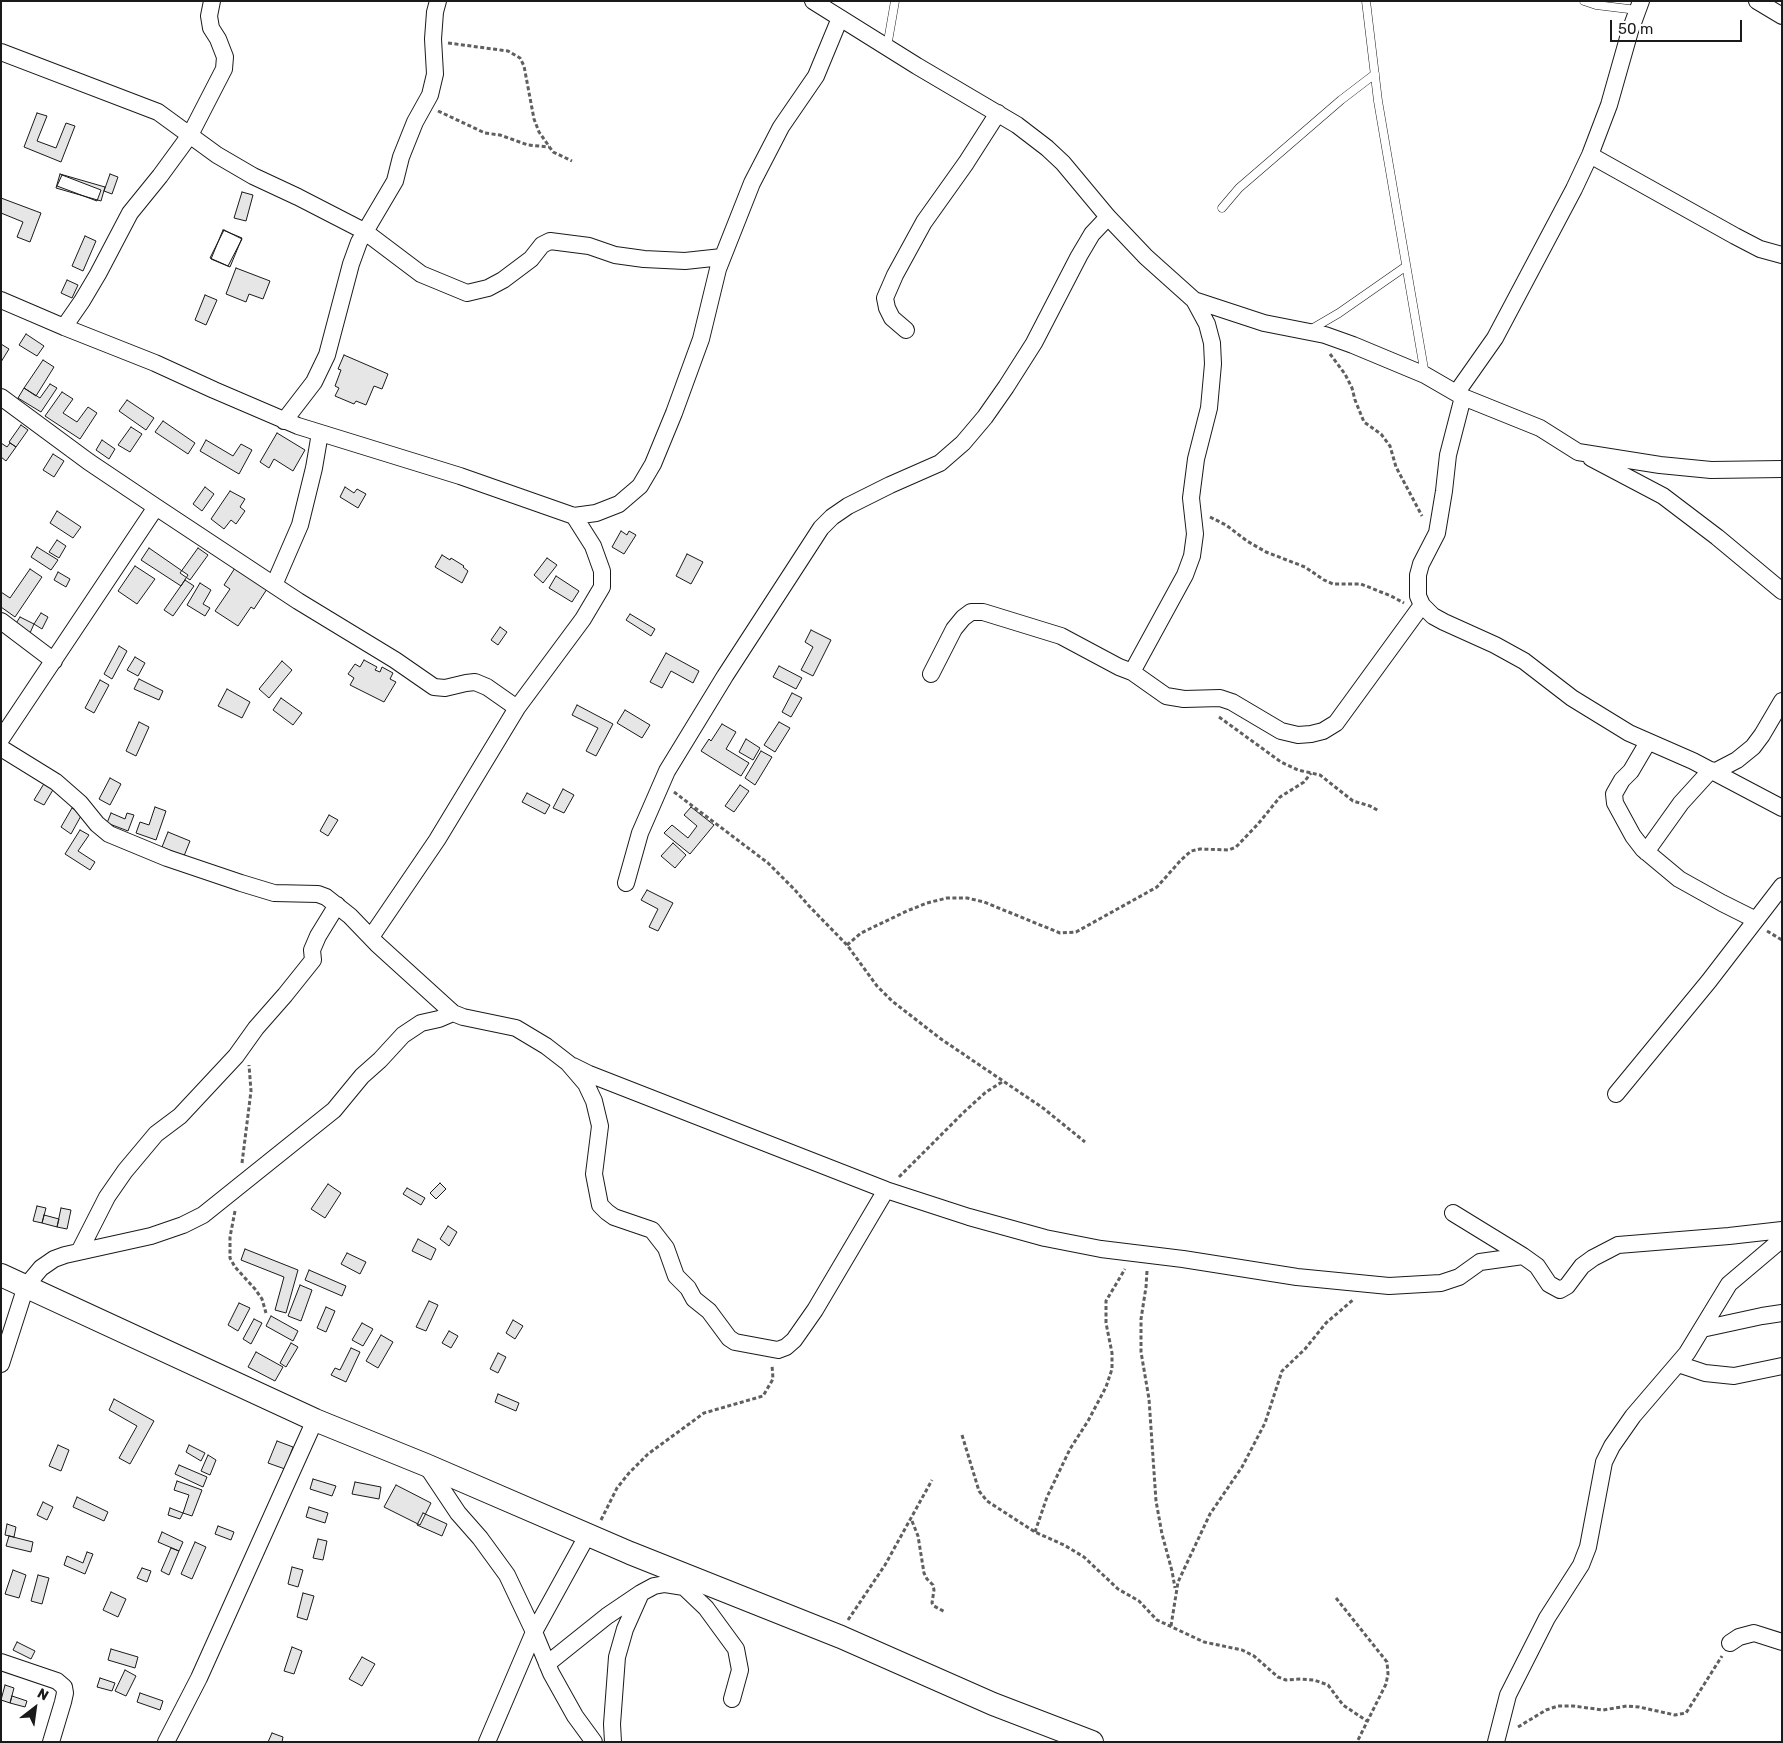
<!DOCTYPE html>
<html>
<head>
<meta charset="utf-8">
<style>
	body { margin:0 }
	#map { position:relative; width:1783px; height:1743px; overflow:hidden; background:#fff; font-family:Rubik,sans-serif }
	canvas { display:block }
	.frame { position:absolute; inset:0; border:2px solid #1a1a1a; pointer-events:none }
	.north { position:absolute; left:10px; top:1683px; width:50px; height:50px; -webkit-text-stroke:4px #fff; paint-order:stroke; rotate:30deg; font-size:14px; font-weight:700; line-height:20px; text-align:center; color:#1a1a1a }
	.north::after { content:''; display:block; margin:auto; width:18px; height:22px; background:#1a1a1a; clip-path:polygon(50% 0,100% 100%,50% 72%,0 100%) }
	.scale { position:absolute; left:1610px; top:20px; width:132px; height:22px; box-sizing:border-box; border:2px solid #1a1a1a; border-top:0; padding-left:6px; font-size:15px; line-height:18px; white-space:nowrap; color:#1a1a1a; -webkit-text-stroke:4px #fff; paint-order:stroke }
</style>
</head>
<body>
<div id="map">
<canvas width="1783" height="1743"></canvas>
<div class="frame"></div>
<div class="north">N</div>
<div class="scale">50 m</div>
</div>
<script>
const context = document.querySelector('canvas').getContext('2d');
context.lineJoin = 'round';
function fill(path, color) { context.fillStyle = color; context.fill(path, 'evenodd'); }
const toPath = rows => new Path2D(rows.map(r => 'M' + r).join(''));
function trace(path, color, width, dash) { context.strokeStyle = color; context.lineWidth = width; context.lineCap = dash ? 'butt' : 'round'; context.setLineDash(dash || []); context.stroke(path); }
const building = toPath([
	[37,113,47,116,37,141,56,148,66,123,75,126,61,162,24,147,37,113],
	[60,174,105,187,101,201,56,188,60,174],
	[110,174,118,177,112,194,104,191,110,174],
	[62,175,101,190,97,201,57,186,62,175],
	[242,192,253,195,246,221,234,218,242,192],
	[1,198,41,213,30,242,17,237,23,222,1,213,1,198],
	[223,230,242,238,230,267,211,259,223,230],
	[224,230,242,239,228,266,210,258,224,230],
	[85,236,96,241,83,271,72,266,85,236],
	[236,268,270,281,263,299,249,294,246,302,226,294,236,268],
	[67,280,78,285,72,298,61,293,67,280],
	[205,295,217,300,206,325,195,320,205,295],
	[26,334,44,346,37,356,19,345,26,334],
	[1,344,9,349,1,362,1,344],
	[344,355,388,374,382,389,374,386,366,405,356,401,354,404,335,396,339,388,335,386,341,370,338,369,344,355],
	[43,360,54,367,36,396,24,388,43,360],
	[50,384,57,388,41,412,18,398,24,388,40,398,50,384],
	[62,392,73,399,63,413,77,422,88,407,97,413,80,439,45,416,62,392],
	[127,400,154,418,146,430,119,411,127,400],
	[163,421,195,443,188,454,155,432,163,421],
	[21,425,28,430,16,447,9,442,21,425],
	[131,427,142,434,130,452,118,445,131,427],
	[277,433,305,450,293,471,274,459,269,468,260,462,277,433],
	[102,440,115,449,109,459,96,450,102,440],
	[206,440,233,456,241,444,252,450,239,474,200,451,206,440],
	[1,443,7,447,10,443,16,447,6,461,1,457,1,443],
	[53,454,64,461,54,477,43,470,53,454],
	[205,487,214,494,202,511,193,504,205,487],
	[345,487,354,493,357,489,366,494,358,508,340,497,345,487],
	[230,491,245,499,240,507,245,511,236,524,231,520,224,529,211,519,230,491],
	[57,511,81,527,73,538,50,523,57,511],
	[621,531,627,535,629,531,636,535,624,554,612,547,621,531],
	[57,540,66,546,59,558,49,552,57,540],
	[37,547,58,560,51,570,31,557,37,547],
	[149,548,188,575,181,586,141,560,149,548],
	[198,548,208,555,190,580,180,573,198,548],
	[687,554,703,562,691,584,676,576,687,554],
	[442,555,450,560,451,558,464,566,463,567,468,571,462,583,435,567,442,555],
	[547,558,557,565,543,583,534,575,547,558],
	[135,566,155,579,137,604,118,591,135,566],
	[235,568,267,589,254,609,251,607,238,626,215,611,230,589,224,585,235,568],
	[30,569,42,577,15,617,1,607,1,592,10,598,30,569],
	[58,572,70,579,66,587,54,580,58,572],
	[556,576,579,591,572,602,549,588,556,576],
	[185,580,194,586,173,616,164,610,185,580],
	[200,583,211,590,203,604,210,608,205,616,187,605,200,583],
	[41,613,48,617,42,629,34,624,41,613],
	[630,614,655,629,651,636,626,620,630,614],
	[20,617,34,624,30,633,15,625,20,617],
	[500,627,507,632,498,645,491,640,500,627],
	[811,630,831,640,813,676,801,670,813,647,805,642,811,630],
	[119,646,127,651,112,679,104,674,119,646],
	[666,653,699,671,693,683,671,671,662,688,650,682,666,653],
	[135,657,145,663,138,676,127,670,135,657],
	[364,660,377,667,375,670,380,672,382,667,393,673,390,679,396,682,384,702,350,685,354,678,348,674,355,664,360,667,364,660],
	[282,661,292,670,269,698,259,689,282,661],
	[779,666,802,678,796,689,773,677,779,666],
	[139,679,163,691,159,700,134,689,139,679],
	[100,680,109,685,94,713,85,708,100,680],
	[227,689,250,702,242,718,218,706,227,689],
	[792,693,802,698,791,717,782,712,792,693],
	[281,698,302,713,293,725,273,710,281,698],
	[577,705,613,724,596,756,586,751,598,728,572,715,577,705],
	[625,710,650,725,642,738,617,723,625,710],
	[139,722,149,727,136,756,126,751,139,722],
	[779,722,790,728,775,752,764,745,779,722],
	[722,724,736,732,726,749,749,763,741,776,701,751,709,739,711,741,722,724],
	[746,739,760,748,753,760,739,752,746,739],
	[761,751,772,757,755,785,745,778,761,751],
	[110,778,121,784,110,805,99,799,110,778],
	[45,782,54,788,44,805,34,800,45,782],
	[740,785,749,791,734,812,725,806,740,785],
	[563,789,574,795,564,813,553,808,563,789],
	[527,793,550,805,545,814,522,802,527,793],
	[155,807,166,811,156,840,136,833,140,822,149,825,155,807],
	[691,807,714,825,690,854,664,833,672,825,688,838,697,826,684,815,691,807],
	[72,808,82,814,71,834,61,827,72,808],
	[111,813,125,819,127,813,134,815,128,831,107,823,111,813],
	[329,815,338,820,328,836,320,831,329,815],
	[80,830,89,835,78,851,95,862,90,870,65,854,80,830],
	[168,832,190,841,184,856,162,847,168,832],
	[673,843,686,855,675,868,661,856,673,843],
	[647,890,673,903,658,931,649,927,658,909,641,900,647,890],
	[440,1183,446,1189,436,1199,430,1193,440,1183],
	[328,1184,341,1193,325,1218,311,1209,328,1184],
	[407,1188,425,1198,421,1205,403,1194,407,1188],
	[37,1206,46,1208,42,1223,33,1221,37,1206],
	[61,1208,71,1210,67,1229,57,1227,61,1208],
	[44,1215,59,1219,57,1227,42,1223,44,1215],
	[448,1226,457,1232,449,1246,440,1239,448,1226],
	[418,1239,436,1249,431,1260,412,1251,418,1239],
	[245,1249,298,1270,286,1313,275,1310,284,1277,241,1260,245,1249],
	[347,1253,366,1262,360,1274,341,1264,347,1253],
	[309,1270,346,1286,342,1296,305,1280,309,1270],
	[300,1285,312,1290,301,1321,288,1316,300,1285],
	[429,1301,438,1305,426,1331,416,1327,429,1301],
	[239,1303,250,1308,238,1331,228,1325,239,1303],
	[326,1307,335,1311,326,1332,317,1328,326,1307],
	[271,1316,298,1331,293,1341,266,1326,271,1316],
	[254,1319,262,1323,251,1344,243,1339,254,1319],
	[513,1320,523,1326,515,1339,506,1333,513,1320],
	[362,1323,373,1329,363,1346,352,1340,362,1323],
	[449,1331,458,1336,451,1348,442,1343,449,1331],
	[381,1335,393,1342,378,1368,366,1361,381,1335],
	[291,1343,298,1347,286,1367,280,1363,291,1343],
	[351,1348,360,1352,346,1382,331,1375,335,1368,340,1370,351,1348],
	[256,1352,283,1367,275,1381,248,1367,256,1352],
	[498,1353,506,1357,498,1373,490,1369,498,1353],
	[498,1394,519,1403,516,1411,495,1402,498,1394],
	[114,1399,154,1421,130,1464,119,1458,137,1426,109,1410,114,1399],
	[277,1441,293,1447,285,1469,268,1463,277,1441],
	[58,1445,69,1450,61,1471,49,1466,58,1445],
	[189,1445,205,1453,201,1461,186,1452,189,1445],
	[208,1455,216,1460,210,1475,201,1471,208,1455],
	[179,1465,207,1477,203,1487,175,1474,179,1465],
	[313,1479,336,1486,332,1496,310,1489,313,1479],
	[177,1481,202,1490,192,1516,183,1513,189,1495,174,1490,177,1481],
	[355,1482,381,1487,379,1499,352,1494,355,1482],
	[396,1485,431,1503,420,1525,384,1507,396,1485],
	[77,1497,108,1512,104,1521,73,1507,77,1497],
	[43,1502,53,1507,47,1520,37,1515,43,1502],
	[309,1507,328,1513,325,1523,306,1517,309,1507],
	[170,1508,183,1513,180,1519,168,1515,170,1508],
	[423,1513,447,1524,442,1536,417,1525,423,1513],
	[7,1524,16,1527,14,1537,5,1535,7,1524],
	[218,1526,234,1532,231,1540,215,1534,218,1526],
	[162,1532,183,1542,179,1551,158,1542,162,1532],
	[9,1536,33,1542,31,1552,6,1546,9,1536],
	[318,1539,327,1541,323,1560,313,1558,318,1539],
	[195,1542,206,1547,192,1579,181,1574,195,1542],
	[171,1548,179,1551,169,1575,161,1571,171,1548],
	[87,1552,93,1554,85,1574,64,1565,67,1556,83,1563,87,1552],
	[292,1567,303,1570,298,1587,288,1584,292,1567],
	[142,1568,151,1571,147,1582,137,1578,142,1568],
	[13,1570,26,1575,19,1598,5,1594,13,1570],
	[38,1575,49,1578,42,1604,31,1601,38,1575],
	[111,1592,126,1599,118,1617,103,1610,111,1592],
	[303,1593,314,1596,307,1620,297,1617,303,1593],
	[17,1642,35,1651,31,1659,13,1650,17,1642],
	[292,1647,302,1651,294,1674,284,1671,292,1647],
	[111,1649,138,1657,135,1668,108,1660,111,1649],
	[362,1657,375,1664,362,1686,349,1679,362,1657],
	[125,1670,136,1676,126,1696,115,1691,125,1670],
	[100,1678,115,1683,112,1691,97,1687,100,1678],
	[5,1685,14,1688,10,1703,1,1700,5,1685],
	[140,1693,163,1701,160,1710,137,1702,140,1693],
	[12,1696,27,1701,25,1707,10,1703,12,1696],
	[272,1733,283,1737,282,1742,268,1742,272,1733]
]);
fill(building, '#e6e6e6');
trace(building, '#1a1a1a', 1);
const lane = toPath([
	[1366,1,1378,101,1425,375],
	[1584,1,1596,5,1637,10],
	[887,47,895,1],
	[1222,208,1239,188,1341,100,1375,74],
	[1310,330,1339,313,1405,267]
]);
const street = toPath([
	[813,1,917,66,1017,125,1047,148,1063,163,1108,217,1146,257,1194,300,1207,324,1212,343,1213,364,1209,408,1196,459,1191,498,1195,534,1192,556,1185,575,1132,672],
	[1757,1,1782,16],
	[1,52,158,112,217,155,253,176,298,197,364,231,421,274,467,293,488,288,503,280,531,259,542,245,550,241,589,246,615,255,644,259,685,261,722,257],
	[1590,155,1735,236,1760,249,1782,255],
	[1,300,64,327,155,363,214,390,298,426,460,476,574,516,596,513,619,504,640,486,653,464,674,413,701,339,718,269,752,183,781,127,816,76,840,18],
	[1194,300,1264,323,1325,335,1353,345,1425,375,1463,397,1540,428,1578,452,1660,465,1711,470,1782,469],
	[64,327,82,301,98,274,130,213,160,176,190,135,224,69,225,57,218,39,211,28,209,16,212,1],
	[906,330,892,318,887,308,885,298,895,275,924,222,966,163,998,113],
	[1457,392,1495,338,1574,189,1590,155,1609,105,1630,31,1641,1],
	[1,397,89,462,156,507,298,601,395,660,434,687,445,688,466,683,475,682,487,687,517,708],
	[1463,397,1448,455,1444,491,1437,533,1421,564,1418,575,1418,596,1422,605,1433,616,1444,622,1495,645,1524,661,1572,698,1629,733,1693,761,1782,808],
	[284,421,314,382,327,355,351,264,359,242,395,181,401,157,415,122,430,95,435,74,433,39,435,12,438,1],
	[1591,458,1663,496,1717,537,1782,591],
	[274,585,300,525,314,468,320,433],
	[1,621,54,661],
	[931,674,954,629,963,618,971,612,983,612,1061,636,1119,667,1132,672,1166,696,1184,699,1220,698,1232,702,1281,731,1298,735,1311,734,1323,731,1336,723,1422,605],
	[1,739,156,507],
	[1648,742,1631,771,1622,780,1614,794,1615,803,1633,836,1643,849,1679,879,1722,903,1756,920],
	[1,748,56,782,80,803,97,824,109,834,167,858,241,883,274,893,318,894,326,897,350,916,377,944,453,1013,463,1017,516,1028,546,1046,568,1063,586,1084,594,1101,600,1126,594,1174,600,1205,607,1212,614,1217,652,1230,666,1248,676,1276,688,1288,694,1299,709,1311,729,1338,735,1342,778,1350,786,1347,794,1340,815,1310,886,1190],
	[1714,772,1737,760,1753,747,1762,735,1782,701],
	[1646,852,1681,803,1711,770],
	[626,883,640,833,667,771,725,676,821,528,832,517,848,506,890,485,940,463,963,443,985,417,1006,387,1034,343,1079,256,1092,234,1108,217],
	[371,937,437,840,517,708,583,619,602,587,602,571,593,546,574,516],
	[573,1066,589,1074,886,1190,969,1217,1045,1238,1101,1249,1183,1259,1297,1277,1389,1286,1441,1283,1459,1277,1480,1262,1523,1256],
	[1616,1094,1709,981,1782,886],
	[1453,1213,1523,1256,1537,1266,1549,1284,1560,1290,1567,1286,1582,1266,1593,1258,1618,1245,1729,1236,1782,1230],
	[79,1252,107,1197,125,1171,156,1134,180,1116,236,1056,256,1028,285,995,313,960,312,950,318,936,337,905],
	[1702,1329,1762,1316,1782,1313],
	[1,1364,26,1286,41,1268,54,1259,65,1255,151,1236,183,1225,203,1215,334,1110,362,1076,380,1060,403,1035,421,1023,439,1019,453,1013],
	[1678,1364,1705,1373,1734,1376,1782,1366],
	[426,1465,458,1513,480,1538,507,1575,534,1632,551,1673,575,1716,594,1742],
	[684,1587,706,1608,736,1649,740,1670,732,1699],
	[1730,1643,1739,1637,1754,1633,1782,1642],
	[1,1662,57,1681,64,1687,65,1693,63,1702,51,1742],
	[547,1664,607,1616,641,1593,654,1586,665,1584,684,1587,689,1577],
	[166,1742,199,1678,315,1420],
	[487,1742,534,1632,588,1534],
	[613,1742,612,1724,617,1657,625,1629,641,1593],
	[1496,1742,1508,1695,1547,1618,1581,1565,1588,1547,1604,1462,1612,1446,1633,1416,1687,1353,1729,1284,1782,1239]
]);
const secondary = toPath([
	[1,1275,315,1420,426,1465,630,1553,841,1637,993,1704,1092,1742]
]);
trace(lane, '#1a1a1a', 9);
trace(street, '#1a1a1a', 18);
trace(secondary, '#1a1a1a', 24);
trace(toPath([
	[448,43,508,51,520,58,524,66,534,119,539,132,553,152,572,161],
	[438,111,485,133,500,135,528,145,549,147],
	[1330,354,1345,374,1352,388,1355,400,1364,422,1381,434,1390,446,1396,467,1422,516],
	[1210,517,1226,525,1247,541,1266,552,1305,567,1324,580,1333,584,1361,584,1391,596,1404,603],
	[1219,717,1281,762,1298,770,1320,775,1353,801,1370,806,1379,811],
	[674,792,768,863,794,889,809,906,847,945,877,986,892,1001,941,1039,1043,1108,1085,1142],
	[1767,931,1782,940],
	[847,945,861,933,907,911,927,903,947,898,967,898,984,902,1060,933,1076,932,1157,887,1181,860,1191,851,1200,849,1229,850,1236,847,1258,824,1280,797,1304,782,1311,773],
	[242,1163,251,1091,249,1065],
	[899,1177,964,1112,986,1092,1002,1082],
	[235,1211,230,1237,230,1258,235,1267,255,1289,262,1299,266,1313],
	[1147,1271,1146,1287,1141,1319,1141,1352,1149,1399,1156,1501,1162,1534,1172,1571,1175,1588],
	[962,1435,979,1491,987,1501,1035,1532,1064,1545,1084,1557,1118,1589,1139,1601,1157,1620,1204,1642,1242,1650,1254,1656,1278,1677,1286,1680,1301,1679,1314,1680,1328,1685,1343,1705,1367,1721],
	[601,1520,617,1488,629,1473,648,1454,704,1413,763,1396,773,1379,772,1365],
	[912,1521,918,1536,924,1573,927,1579,933,1585,934,1590,932,1603,934,1606,945,1612],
	[1035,1532,1047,1497,1070,1449,1088,1421,1106,1387,1112,1369,1112,1353,1106,1323,1106,1301,1125,1269],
	[1336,1598,1387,1662,1388,1674,1386,1684,1357,1742],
	[848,1620,885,1565,932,1480],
	[1171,1626,1178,1582,1210,1514,1242,1467,1265,1423,1282,1371,1305,1349,1326,1323,1354,1299],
	[1518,1727,1546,1710,1558,1706,1573,1706,1603,1710,1627,1706,1639,1707,1675,1715,1686,1713,1722,1656]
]), '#5f5f5f', 3, [4, 2.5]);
trace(lane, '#fff', 8);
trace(street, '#fff', 16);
trace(secondary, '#fff', 22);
</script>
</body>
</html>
